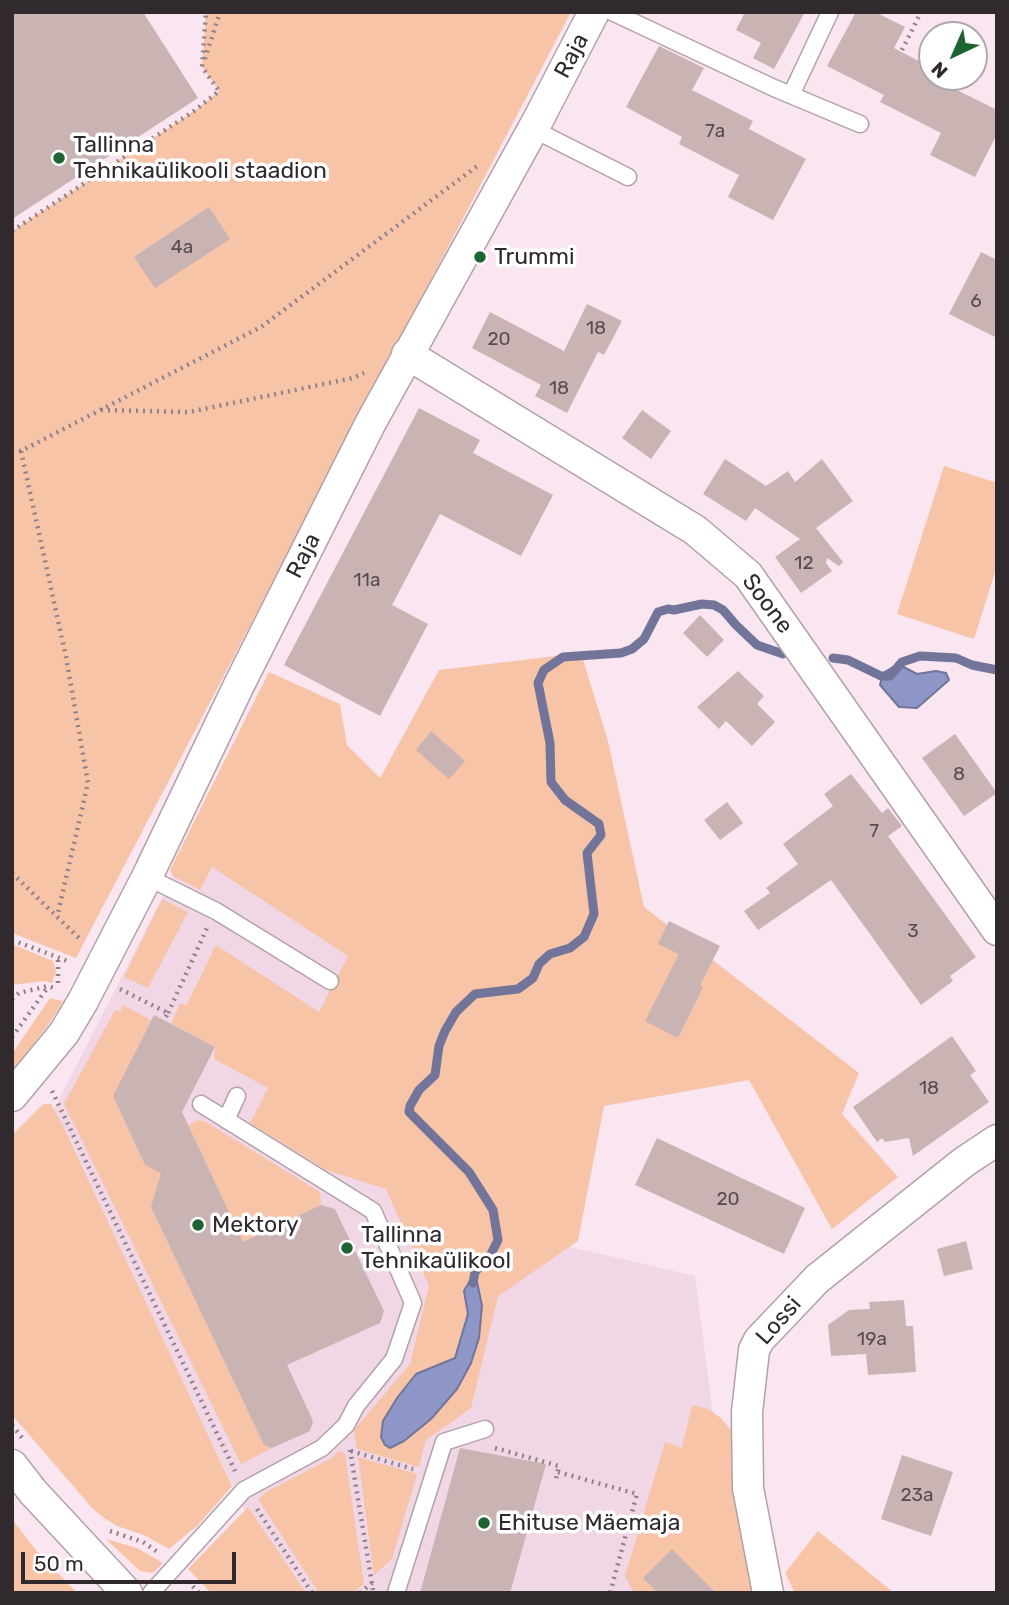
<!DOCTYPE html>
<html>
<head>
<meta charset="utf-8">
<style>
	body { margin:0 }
	#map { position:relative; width:1009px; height:1605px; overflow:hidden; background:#fae6f1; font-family:Rubik,sans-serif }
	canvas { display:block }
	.frame { position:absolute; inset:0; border:14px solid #30292d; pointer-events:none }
	.north { position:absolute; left:918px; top:21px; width:70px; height:70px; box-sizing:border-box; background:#fff; border:2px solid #aca9ab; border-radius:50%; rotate:224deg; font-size:19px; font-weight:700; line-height:28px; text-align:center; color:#30292d }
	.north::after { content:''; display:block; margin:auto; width:24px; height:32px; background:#1c6533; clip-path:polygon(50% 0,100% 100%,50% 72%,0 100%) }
	.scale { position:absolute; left:21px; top:1552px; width:215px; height:32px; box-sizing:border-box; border:4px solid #30292d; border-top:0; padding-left:9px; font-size:21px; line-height:24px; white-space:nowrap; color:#30292d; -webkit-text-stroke:5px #fff; paint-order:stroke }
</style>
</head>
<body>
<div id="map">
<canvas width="1009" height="1605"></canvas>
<div class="frame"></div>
<div class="north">N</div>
<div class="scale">50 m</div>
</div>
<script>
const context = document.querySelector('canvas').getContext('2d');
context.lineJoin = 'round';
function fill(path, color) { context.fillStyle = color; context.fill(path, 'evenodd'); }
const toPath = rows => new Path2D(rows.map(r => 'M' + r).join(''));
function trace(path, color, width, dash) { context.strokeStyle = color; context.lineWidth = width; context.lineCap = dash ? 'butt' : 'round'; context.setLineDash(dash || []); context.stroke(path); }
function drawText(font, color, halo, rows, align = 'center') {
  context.font = font + ' Rubik,sans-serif'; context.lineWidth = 7; context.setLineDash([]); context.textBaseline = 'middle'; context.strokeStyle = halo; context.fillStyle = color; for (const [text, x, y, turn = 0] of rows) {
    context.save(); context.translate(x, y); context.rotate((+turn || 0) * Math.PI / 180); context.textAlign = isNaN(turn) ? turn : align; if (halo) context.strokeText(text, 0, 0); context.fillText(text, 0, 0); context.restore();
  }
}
fill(toPath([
	[214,863,358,957,455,1220,695,1276,736,1593,284,1593,53,1111,178,867]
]), '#f1d6e5');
fill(toPath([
	[206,12,571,12,76,958,12,933,12,231,194,111,219,91,202,67],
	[944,466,997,483,997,566,974,639,897,614],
	[581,653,608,741,644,907,859,1073,842,1114,898,1177,832,1229,749,1080,604,1106,578,1241,498,1296,471,1408,426,1440,419,1467,357,1449,354,1430,410,1364,429,1286,386,1189,326,1170,250,1123,268,1088,214,1059,215,1047,171,1024,180,1003,186,1006,216,945,319,1012,348,956,212,867,200,890,173,876,170,870,269,672,340,704,347,745,380,778,439,670],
	[162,899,188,912,148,988,124,977],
	[12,944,53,961,56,971,52,983,45,981,12,985],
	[50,998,63,1001,49,1024,12,1071,12,1054],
	[123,1005,151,1020,113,1096,145,1165,160,1163,172,1187,151,1207,264,1445,272,1448,241,1464,64,1104,115,1010,120,1012],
	[43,1104,51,1104,62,1124,232,1486,198,1525,169,1549,144,1535,117,1526,104,1518,92,1508,12,1415,12,1135],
	[197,1120,206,1122,320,1192,321,1205,243,1242,188,1125],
	[692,1405,708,1409,721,1418,737,1437,757,1593,634,1593,625,1576,665,1442,682,1448],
	[338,1451,345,1454,364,1584,353,1593,319,1593,258,1499,268,1491,332,1458],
	[358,1457,417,1474,392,1559,374,1575],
	[248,1507,288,1566,306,1593,211,1593,188,1569],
	[12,1519,35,1549,77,1593,12,1593],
	[818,1531,894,1593,795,1593,785,1573],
	[106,1539,137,1548,163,1563,153,1573,140,1571]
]), '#f7c4a8');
const water = toPath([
	[898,664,917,674,936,671,946,673,949,680,917,708,899,707,880,685,883,673,898,664],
	[475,1272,482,1306,479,1338,471,1363,457,1389,431,1419,404,1441,390,1448,385,1445,381,1437,383,1421,397,1398,416,1374,455,1358,468,1314,464,1291,475,1272]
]);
fill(water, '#8e96c7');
trace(water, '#727599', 2);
trace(toPath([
	[833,658,848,660,881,676,890,676,902,662,920,656,956,658,972,665,997,670],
	[473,1283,475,1272,491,1254,498,1240,493,1210,469,1172,409,1112,410,1106,419,1090,435,1075,439,1046,445,1031,456,1012,475,994,518,989,533,978,539,964,550,954,570,948,584,937,594,914,587,853,601,835,599,824,565,800,551,782,550,743,538,683,544,670,563,657,621,653,632,649,644,639,658,612,668,609,674,610,702,604,714,605,723,610,736,625,757,645,783,654]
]), '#727599', 9);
fill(toPath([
	[12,12,143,12,198,98,12,219],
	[745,12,805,12,774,69,753,58,761,43,736,30],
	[856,12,875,12,905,27,894,48,932,68,932,77,956,77,951,87,997,110,997,134,975,177,930,155,941,133,880,102,884,95,827,66],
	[659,46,704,68,692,90,753,121,749,129,806,159,773,220,728,197,739,175,679,144,682,137,626,107],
	[209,207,230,239,155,288,134,257],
	[981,252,997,260,997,338,949,314],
	[587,304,622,321,604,355,598,352,567,413,535,396,541,385,472,348,490,312,564,351],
	[419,408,480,440,473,453,553,495,521,556,440,514,392,605,428,624,380,716,284,665],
	[642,410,671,431,651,459,622,438],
	[725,459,766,486,788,471,795,482,822,459,853,501,816,528,843,562,839,566,827,558,826,563,832,571,801,593,775,557,800,539,755,508,746,521,703,494],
	[700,615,724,640,707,657,683,633],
	[738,671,764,696,757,704,775,722,752,746,726,721,719,729,697,707],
	[431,731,465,761,449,779,416,750],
	[955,734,997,793,964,816,922,758],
	[851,774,882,813,888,808,902,826,888,836,976,957,950,976,953,981,921,1005,831,880,758,930,744,911,770,893,766,888,798,864,783,844,833,806,824,794],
	[727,802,743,823,720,840,704,820],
	[669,921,720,946,700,985,703,987,678,1038,645,1021,679,954,658,944],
	[154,1015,215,1047,182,1112,243,1242,321,1205,335,1209,384,1311,380,1323,287,1365,313,1421,310,1431,272,1448,264,1445,151,1207,161,1173,145,1165,113,1096],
	[952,1036,976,1071,970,1075,989,1102,913,1156,909,1138,885,1142,882,1138,877,1142,853,1107],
	[657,1138,805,1208,784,1254,635,1185],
	[966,1241,973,1269,944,1276,937,1249],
	[904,1300,906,1326,913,1326,916,1372,868,1375,866,1354,831,1356,828,1325,849,1310,870,1309,869,1302],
	[460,1448,546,1464,510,1593,420,1593],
	[902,1455,953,1472,931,1536,881,1519],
	[672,1549,716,1593,658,1593,643,1578]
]), '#c9b3b3');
const service = toPath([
	[612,12,774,88,860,124],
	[791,95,830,12],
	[533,129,628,177],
	[147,877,216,911,330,981],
	[226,1120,237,1096],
	[151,1593,244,1490,322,1448,346,1425,356,1406,394,1359,413,1303,373,1211,201,1104],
	[396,1593,444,1442,485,1429]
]);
const minor = toPath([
	[407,354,695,530,748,575,997,930],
	[12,1096,64,1033,83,1001,147,877,239,685,370,424,538,120,594,12],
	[12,1465,33,1492,127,1593],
	[768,1593,748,1488,747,1412,754,1350,759,1340,817,1279,964,1162,997,1140]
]);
trace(service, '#b3a1aa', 19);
trace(minor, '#b3a1aa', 33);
trace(toPath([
	[902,50,921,12],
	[205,59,220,12],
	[12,231,194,111,219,91,202,67,206,12],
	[101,410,189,412,353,378,364,373],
	[21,451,66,657,88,783,57,917],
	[12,452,21,451,261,327,480,164],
	[12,873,82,941],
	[12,940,70,962],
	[58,983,58,959],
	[120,989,168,1013,164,1020],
	[12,999,19,993,48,986,57,989],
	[168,1013,207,928],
	[12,1037,48,987],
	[52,1091,235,1471],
	[12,1425,23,1439],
	[495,1448,559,1466,555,1482],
	[350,1450,373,1590],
	[351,1451,413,1469],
	[558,1472,637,1494,610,1593],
	[257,1509,312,1593],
	[110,1531,143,1542,159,1553],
	[188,1581,199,1593],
	[360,1593,373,1582]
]), '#8f8289', 4.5, [2, 5]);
trace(service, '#fff', 16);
trace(minor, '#fff', 30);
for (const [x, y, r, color] of [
	[59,158,7,"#1c6533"],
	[480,257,7,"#1c6533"],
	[198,1225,7,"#1c6533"],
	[347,1248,7,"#1c6533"],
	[484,1523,7,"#1c6533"]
]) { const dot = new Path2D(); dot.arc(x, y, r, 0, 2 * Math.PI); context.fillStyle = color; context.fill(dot); trace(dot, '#fff', 2.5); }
drawText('19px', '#564c4e', null, [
	["7a",715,132],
	["4a",182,248],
	["6",976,302],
	["18",596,329],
	["20",499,340],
	["18",559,389],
	["12",804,564],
	["11a",367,581],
	["8",959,775],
	["7",874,832],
	["3",913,932],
	["18",929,1089],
	["20",728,1200],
	["19a",872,1340],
	["23a",917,1496]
]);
drawText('23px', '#30292d', '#fff', [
	["Raja",572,56,-62],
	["Raja",304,556,-63],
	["Soone",767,604,53],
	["Lossi",779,1321,-49]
]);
drawText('23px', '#30292d', '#fff', [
	["Tallinna",73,145],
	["Tehnikaülikooli staadion",73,171],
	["Trummi",494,257],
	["Mektory",212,1225],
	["Tallinna",361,1235],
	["Tehnikaülikool",361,1261],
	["Ehituse Mäemaja",498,1523]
], 'left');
</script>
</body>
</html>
